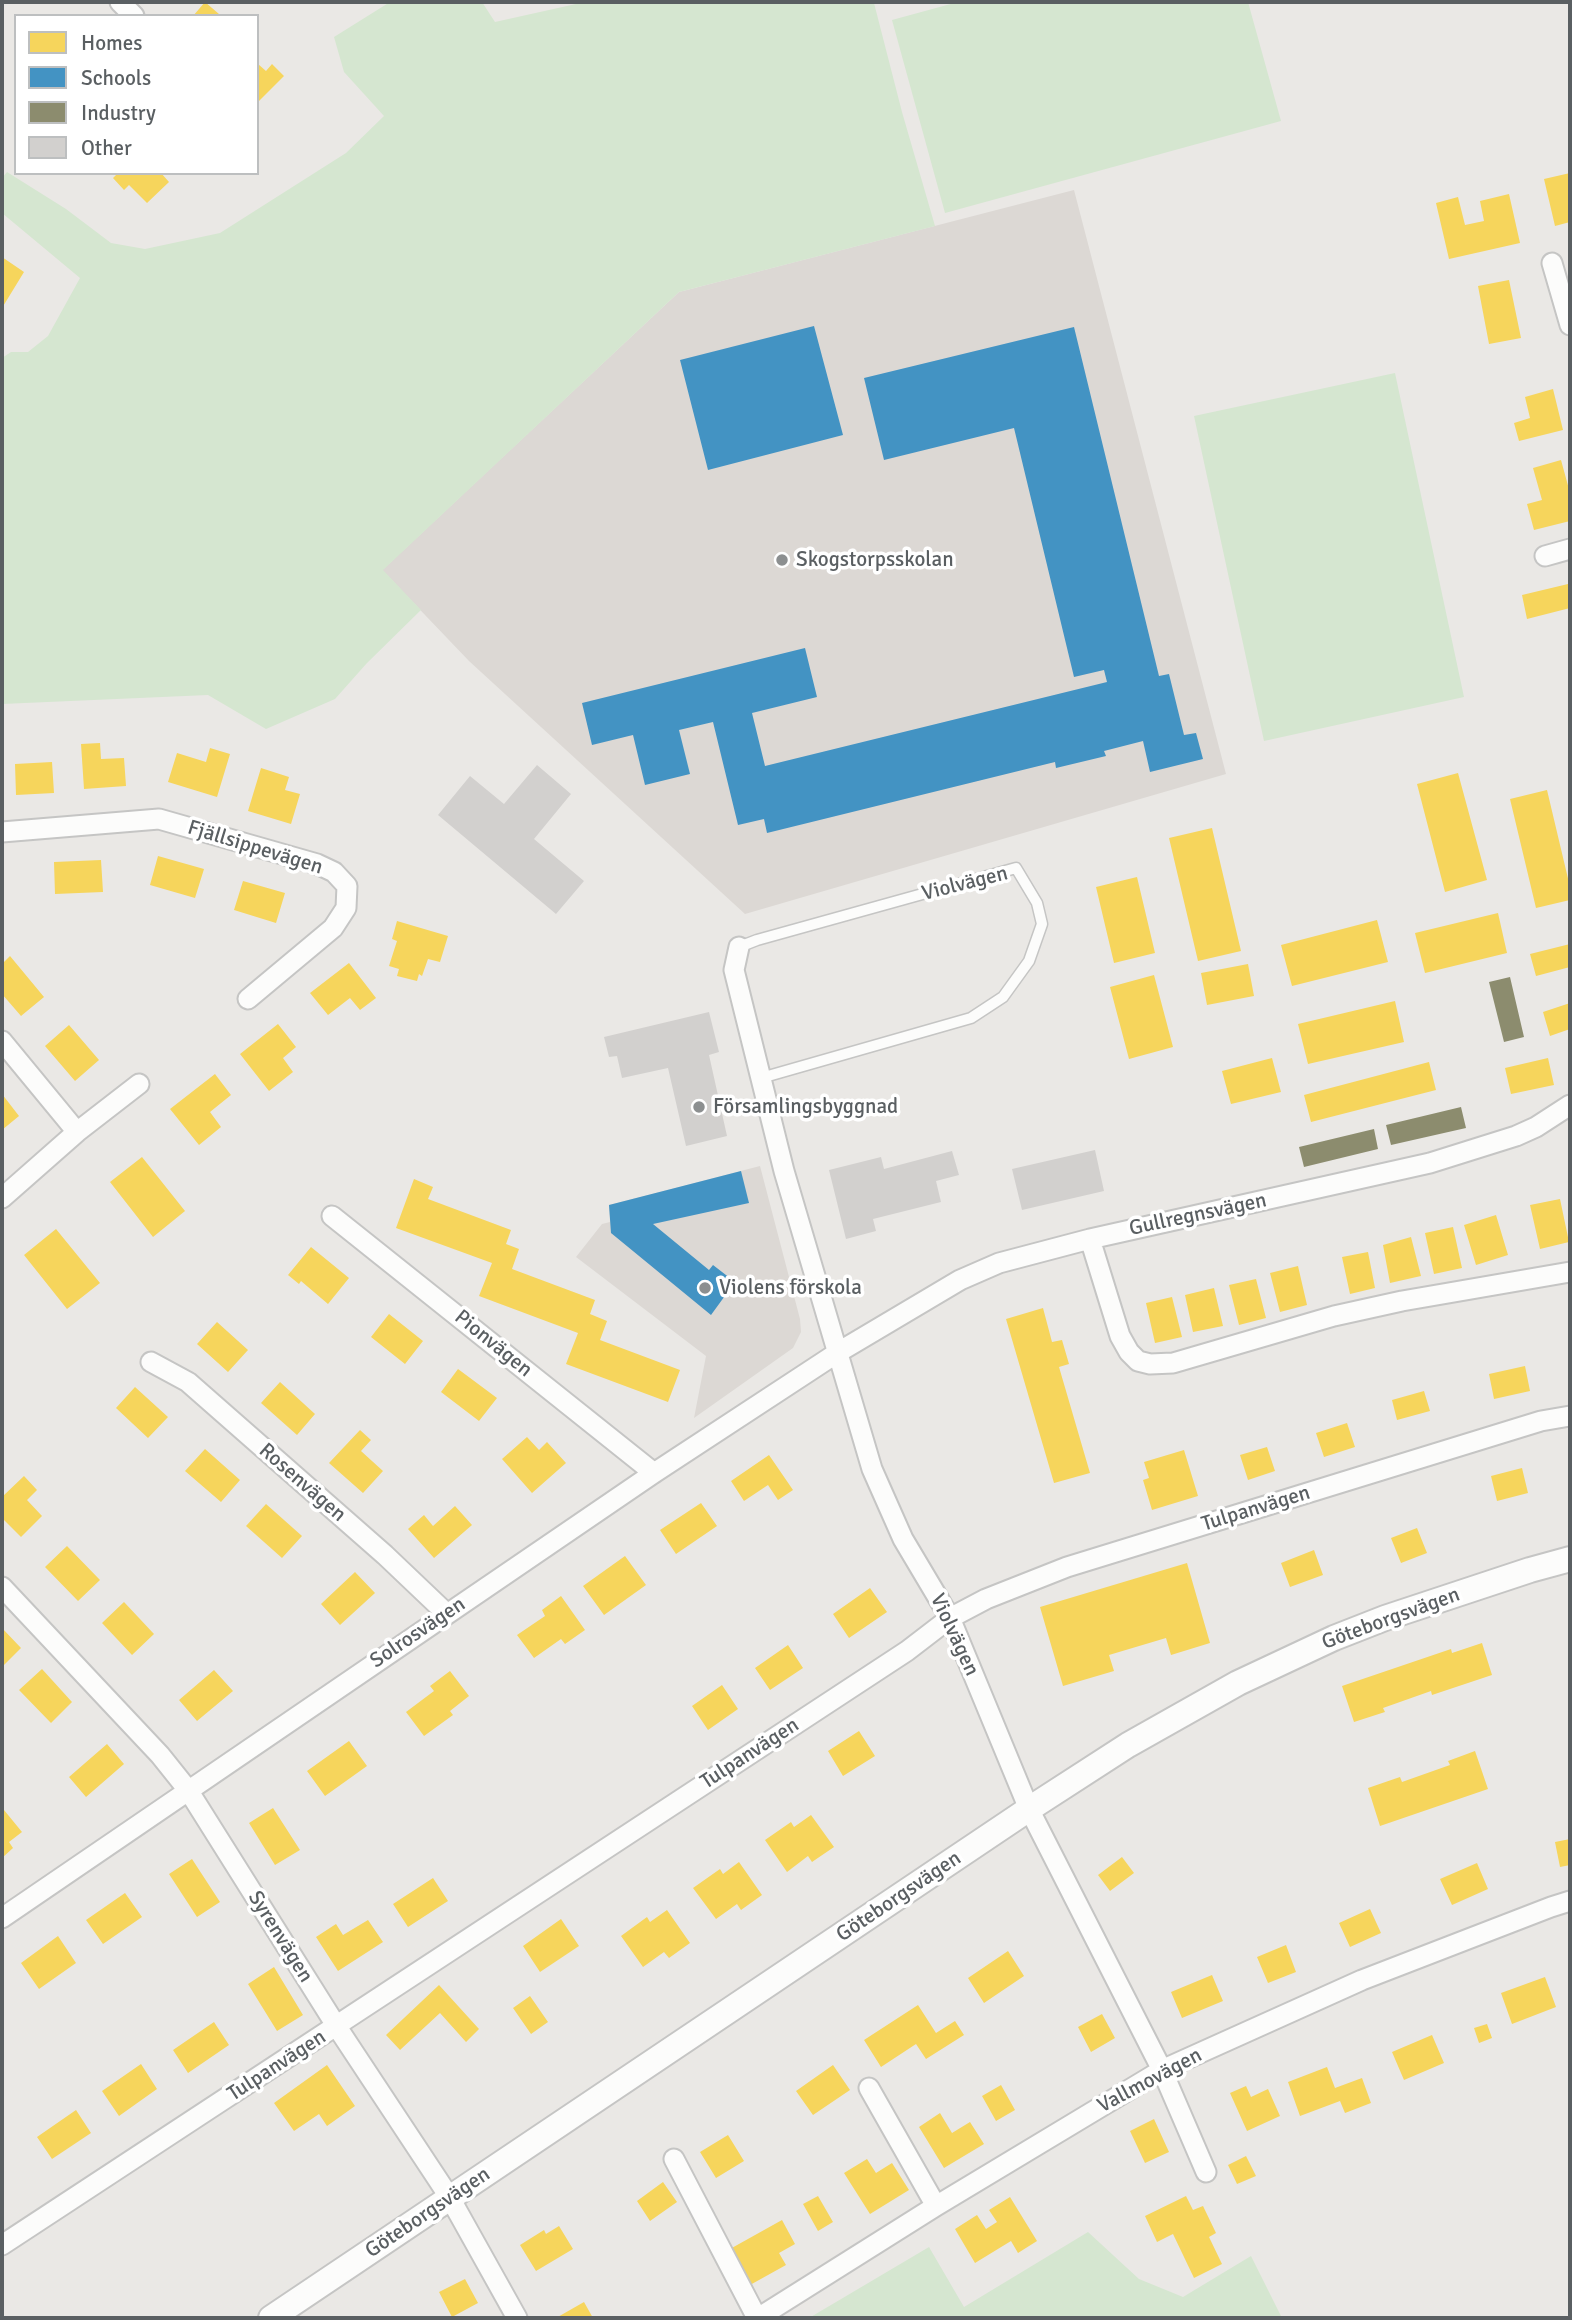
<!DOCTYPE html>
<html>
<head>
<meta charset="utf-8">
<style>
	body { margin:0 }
	#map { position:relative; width:1572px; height:2320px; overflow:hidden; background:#eae8e5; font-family:Signika,sans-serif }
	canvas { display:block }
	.frame { position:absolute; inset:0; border:4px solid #5a5f62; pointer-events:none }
	.legend { position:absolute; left:14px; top:14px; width:245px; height:161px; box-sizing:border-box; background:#fff; border:2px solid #bdbfc0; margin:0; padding:9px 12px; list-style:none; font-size:21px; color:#5a5f62 }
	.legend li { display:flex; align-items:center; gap:14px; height:35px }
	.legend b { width:35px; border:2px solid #bdbfc0 }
</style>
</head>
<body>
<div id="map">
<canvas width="1572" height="2320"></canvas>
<div class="frame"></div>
<ul class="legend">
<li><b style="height:19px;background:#f6d55c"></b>Homes</li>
<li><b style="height:19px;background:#4393c3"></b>Schools</li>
<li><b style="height:19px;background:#8c8c6e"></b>Industry</li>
<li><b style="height:19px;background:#d2d0ce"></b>Other</li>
</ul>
</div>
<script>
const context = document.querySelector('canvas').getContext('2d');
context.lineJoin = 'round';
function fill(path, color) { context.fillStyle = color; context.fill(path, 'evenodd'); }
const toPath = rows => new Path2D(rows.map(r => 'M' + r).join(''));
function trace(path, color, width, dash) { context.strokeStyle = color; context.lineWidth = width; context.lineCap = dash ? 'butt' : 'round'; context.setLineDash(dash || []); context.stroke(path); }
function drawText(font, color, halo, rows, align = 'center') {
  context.font = font + ' Signika,sans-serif'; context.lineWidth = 7; context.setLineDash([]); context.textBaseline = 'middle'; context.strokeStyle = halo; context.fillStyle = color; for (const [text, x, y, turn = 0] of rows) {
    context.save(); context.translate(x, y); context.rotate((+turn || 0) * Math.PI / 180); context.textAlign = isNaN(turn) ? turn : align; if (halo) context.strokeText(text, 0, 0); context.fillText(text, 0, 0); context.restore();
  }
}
fill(toPath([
	[1074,190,1226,774,745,914,469,661,382,570,679,292],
	[760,1166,800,1319,801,1332,793,1348,694,1418,706,1356,576,1257,602,1224,610,1222,609,1205]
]), '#dcd8d4');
fill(toPath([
	[390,2,482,2,495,22,585,2,878,2,874,3,902,112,935,226,679,292,383,570,421,610,367,663,335,699,266,729,208,695,2,704,2,358,11,352,28,352,48,336,80,278,2,213,2,178,7,172,66,209,111,243,145,249,220,233,346,153,384,116,344,72,334,37],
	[958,2,1248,2,1281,121,945,213,892,20],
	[1395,373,1464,697,1264,741,1194,416],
	[1088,2232,1139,2279,1183,2297,1251,2256,1282,2318,809,2318,929,2247,964,2307]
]), '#d5e6d0');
fill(toPath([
	[205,2,219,14,193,16],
	[258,64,266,71,272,64,284,76,257,103],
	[118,173,161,173,169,182,147,203,129,185,124,190,113,178],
	[1570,173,1570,222,1555,226,1544,179],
	[1509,194,1520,243,1449,259,1436,203,1458,197,1465,225,1484,221,1480,201],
	[2,257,24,272,2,308],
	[1509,280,1521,338,1489,344,1478,286],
	[1553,389,1563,430,1519,441,1514,423,1530,418,1525,397],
	[1561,460,1570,493,1570,521,1534,530,1527,504,1542,500,1533,468],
	[1568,584,1570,608,1527,619,1522,595],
	[100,743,101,759,124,758,126,786,84,789,81,744],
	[210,748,230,754,217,797,168,782,177,753,206,762],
	[52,762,54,793,16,795,15,764],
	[261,768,289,777,285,790,300,794,291,824,248,811],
	[1458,773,1487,880,1445,892,1417,784],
	[1547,790,1570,887,1570,900,1536,908,1510,799],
	[1212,828,1241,951,1198,961,1169,838],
	[158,856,204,869,195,898,150,885],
	[101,860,103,892,55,894,54,862],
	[1137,877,1155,953,1114,963,1096,887],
	[243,881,285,893,276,923,234,910],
	[1498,913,1507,953,1425,973,1415,933],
	[1377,920,1388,962,1292,986,1281,945],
	[397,921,448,936,440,962,428,959,422,976,419,974,417,981,397,976,399,969,389,966,397,941,392,939],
	[1570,944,1570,967,1536,976,1530,954],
	[10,956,44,997,21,1016,2,994,2,964],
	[349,963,376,998,360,1010,350,998,328,1015,310,993],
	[1248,964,1254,996,1207,1005,1201,973],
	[1154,975,1173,1047,1129,1059,1110,987],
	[1395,1001,1404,1042,1308,1064,1298,1024],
	[1570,1003,1570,1029,1550,1036,1543,1012],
	[278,1024,296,1047,283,1058,293,1072,269,1091,240,1054],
	[69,1025,99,1060,75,1081,45,1046],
	[1272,1058,1281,1092,1231,1104,1222,1071],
	[1548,1058,1554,1085,1511,1094,1505,1068],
	[1429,1062,1436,1090,1311,1122,1304,1095],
	[215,1074,231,1095,210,1112,221,1127,199,1145,170,1109],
	[2,1094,19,1116,2,1130],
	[142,1157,185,1211,153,1237,110,1182],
	[414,1179,433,1187,428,1199,511,1230,506,1244,519,1249,512,1269,595,1300,590,1314,607,1321,600,1340,680,1370,668,1402,566,1364,578,1333,479,1296,492,1263,396,1228],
	[1560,1199,1569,1242,1540,1249,1530,1205],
	[1496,1215,1508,1255,1476,1265,1464,1225],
	[1453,1227,1462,1268,1434,1274,1425,1233],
	[56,1229,100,1283,67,1309,24,1255],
	[1411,1237,1421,1276,1390,1283,1383,1245],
	[311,1247,349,1278,328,1304,301,1281,299,1284,288,1275],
	[1368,1252,1375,1288,1350,1294,1342,1257],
	[1298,1266,1307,1305,1280,1312,1270,1273],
	[1256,1279,1266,1318,1239,1325,1229,1285],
	[1214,1288,1223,1326,1193,1332,1185,1295],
	[1172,1297,1182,1337,1155,1343,1146,1303],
	[1043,1308,1052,1342,1062,1340,1069,1364,1059,1367,1090,1473,1054,1483,1006,1319],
	[389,1314,423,1341,405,1364,371,1337],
	[217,1322,248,1350,228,1372,197,1344],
	[1525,1366,1530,1391,1494,1399,1489,1374],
	[458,1369,497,1398,479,1421,441,1392],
	[280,1382,315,1414,297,1435,261,1403],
	[135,1387,168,1417,148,1438,116,1408],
	[1424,1391,1430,1411,1397,1420,1392,1400],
	[1347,1423,1355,1447,1324,1457,1316,1433],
	[360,1430,371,1440,361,1451,383,1471,363,1493,329,1463],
	[527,1437,539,1450,547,1442,566,1463,532,1493,502,1459],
	[1267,1447,1275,1471,1248,1480,1240,1455],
	[205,1449,240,1480,221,1502,185,1471],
	[1184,1450,1198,1496,1152,1510,1143,1480,1149,1478,1144,1462],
	[769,1455,793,1490,778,1500,768,1485,744,1501,731,1481],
	[1522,1468,1528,1493,1497,1501,1491,1476],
	[24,1476,37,1490,27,1500,42,1516,21,1537,2,1518,2,1497],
	[701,1503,717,1526,676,1554,660,1530],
	[266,1504,302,1536,282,1558,246,1526],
	[455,1506,472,1525,434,1558,408,1529,424,1515,433,1526],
	[1417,1528,1427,1553,1401,1563,1391,1538],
	[67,1546,100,1580,78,1601,45,1567],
	[1314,1550,1323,1575,1290,1587,1281,1563],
	[625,1556,646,1585,604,1615,583,1586],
	[1187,1563,1210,1643,1171,1655,1166,1638,1109,1655,1114,1671,1063,1686,1040,1607],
	[355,1572,375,1593,340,1625,321,1604],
	[870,1588,887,1612,849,1638,833,1614],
	[561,1596,585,1630,565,1644,561,1639,534,1658,517,1635,545,1616,542,1610],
	[124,1602,154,1634,132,1655,102,1623],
	[2,1628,21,1648,2,1667],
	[1482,1643,1492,1675,1432,1695,1431,1691,1383,1708,1385,1712,1354,1722,1342,1686,1451,1649,1452,1653],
	[788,1645,803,1668,770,1690,755,1668],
	[42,1669,72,1702,51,1723,19,1690],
	[214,1670,233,1691,197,1721,179,1700],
	[450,1671,469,1696,450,1711,453,1715,424,1736,406,1712,434,1691,430,1686],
	[722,1685,738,1709,708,1730,692,1706],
	[859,1731,875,1756,843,1776,828,1751],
	[349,1741,367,1766,325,1796,307,1771],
	[107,1744,124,1764,86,1797,69,1777],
	[1475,1751,1488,1789,1380,1826,1368,1788,1400,1777,1402,1782,1450,1765,1448,1761],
	[273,1808,300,1850,275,1865,249,1823],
	[4,1810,22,1832,9,1842,13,1848,2,1858,2,1811],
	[811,1815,834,1847,812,1862,808,1856,787,1872,765,1840,791,1822,794,1827],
	[1570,1839,1570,1865,1560,1867,1555,1842],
	[1122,1857,1134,1873,1110,1891,1098,1875],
	[192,1859,220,1902,197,1917,169,1874],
	[739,1862,762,1895,741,1910,737,1904,716,1919,693,1888,720,1869,723,1874],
	[1477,1863,1488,1889,1452,1905,1440,1879],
	[433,1878,448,1901,408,1927,393,1904],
	[125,1893,142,1917,103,1944,86,1920],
	[1370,1909,1381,1933,1350,1947,1339,1923],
	[667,1910,690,1943,669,1958,664,1952,643,1967,621,1936,647,1917,650,1922],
	[561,1919,579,1946,540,1972,523,1946],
	[368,1920,383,1942,338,1971,316,1937,336,1924,343,1935],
	[58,1936,76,1963,39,1989,21,1963],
	[1286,1945,1296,1972,1268,1983,1257,1957],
	[1008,1951,1024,1976,984,2003,968,1978],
	[274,1967,303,2015,277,2031,248,1984],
	[1212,1975,1223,2001,1182,2018,1171,1992],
	[1545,1977,1556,2007,1512,2024,1501,1993],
	[439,1985,479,2029,466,2042,440,2013,400,2050,386,2035],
	[530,1996,548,2022,531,2034,513,2008],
	[918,2005,936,2033,955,2021,964,2035,926,2059,916,2044,881,2067,864,2040],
	[1102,2014,1115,2038,1091,2052,1078,2027],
	[214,2022,229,2045,188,2073,173,2050],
	[1487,2024,1492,2038,1479,2043,1474,2028],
	[1432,2035,1444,2063,1404,2080,1392,2052],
	[141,2064,157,2089,119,2116,102,2091],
	[327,2065,355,2106,327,2126,319,2114,294,2131,274,2103],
	[833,2065,850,2090,813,2115,796,2091],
	[1327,2067,1335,2088,1362,2078,1371,2103,1345,2113,1340,2101,1300,2116,1288,2082],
	[1001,2085,1015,2110,996,2121,982,2096],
	[1246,2086,1251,2097,1268,2089,1280,2116,1247,2131,1230,2093],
	[76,2110,91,2133,52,2159,37,2137],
	[940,2113,952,2133,970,2122,984,2144,944,2168,919,2127],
	[1154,2119,1169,2152,1145,2163,1130,2131],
	[728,2135,744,2161,716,2178,700,2152],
	[1246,2156,1256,2176,1237,2184,1228,2165],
	[867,2159,876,2173,892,2163,909,2190,870,2214,844,2173],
	[663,2182,677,2202,650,2221,637,2201],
	[818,2196,833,2222,818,2231,803,2204],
	[1186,2196,1193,2210,1203,2206,1216,2233,1209,2237,1222,2264,1194,2278,1173,2234,1157,2242,1145,2216],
	[1010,2197,1037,2241,1018,2253,1011,2241,975,2263,955,2229,977,2215,986,2229,997,2222,989,2210],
	[782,2220,795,2244,779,2253,786,2265,750,2285,730,2249],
	[559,2226,573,2249,536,2271,520,2245,544,2230,546,2234],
	[465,2279,478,2303,452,2317,439,2292],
	[584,2302,593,2318,556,2318]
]), '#f6d55c');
fill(toPath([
	[814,326,843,435,708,470,680,360],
	[1074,327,1159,676,1169,674,1184,735,1196,733,1203,759,1150,772,1143,741,1104,751,1106,756,1056,768,1055,762,767,833,764,819,738,825,713,722,679,730,690,774,645,785,633,735,592,745,582,703,805,648,817,697,752,713,765,766,1107,682,1104,670,1074,677,1014,428,884,460,864,378],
	[741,1171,749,1203,653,1224,709,1270,713,1265,735,1282,711,1315,611,1233,609,1205]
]), '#4393c3');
fill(toPath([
	[1510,977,1524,1037,1504,1042,1489,982],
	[1461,1107,1466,1128,1391,1145,1386,1125],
	[1374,1129,1378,1149,1304,1167,1299,1147]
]), '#8c8c6e');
fill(toPath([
	[537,765,571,794,534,839,584,881,556,914,438,815,470,776,504,804],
	[709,1012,719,1052,709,1055,727,1136,686,1146,668,1068,622,1078,617,1056,609,1057,604,1037],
	[1095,1150,1104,1191,1022,1210,1012,1169],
	[952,1151,959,1175,936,1181,941,1202,873,1219,876,1231,846,1239,829,1170,881,1157,884,1169]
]), '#d2d0ce');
const service = toPath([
	[739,947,757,940,1016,868,1037,903,1042,924,1029,961,1003,997,971,1018,761,1078]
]);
const minor = toPath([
	[120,2,134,16],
	[1552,263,1570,325],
	[1545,556,1570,549],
	[2,832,159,819,317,864,334,872,347,886,346,908,333,928,248,999],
	[739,947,734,970,784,1171,872,1469,903,1539,950,1618,1029,1809,1162,2070,1206,2172],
	[2,1041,77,1132],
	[2,1198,77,1132,139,1084],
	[332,1216,654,1473],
	[1090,1239,1120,1336,1129,1352,1138,1361,1150,1364,1173,1363,1334,1316,1402,1301,1570,1272],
	[151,1362,188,1382,385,1555,447,1614],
	[2,1587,160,1755,188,1790,337,2027,450,2198,517,2318],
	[2,1918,654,1473,837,1353,960,1280,999,1263,1090,1239,1430,1163,1516,1136,1536,1127,1570,1105],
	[869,2088,936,2206],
	[674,2159,757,2318],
	[2,2245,907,1651,950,1618,986,1599,1067,1567,1541,1421,1570,1416],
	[758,2318,936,2206,1162,2070,1362,1980,1551,1907,1570,1901]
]);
const tertiary = toPath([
	[271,2318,1029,1809,1128,1745,1238,1683,1334,1638,1385,1618,1530,1570,1570,1559]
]);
trace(service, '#c5c5c4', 13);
trace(minor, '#c5c5c4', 23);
trace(tertiary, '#c5c5c4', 28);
trace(service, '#fcfcfb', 10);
trace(minor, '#fcfcfb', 19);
trace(tertiary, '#fcfcfb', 24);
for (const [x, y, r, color] of [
	[782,560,7,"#8c8f90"],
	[699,1107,7,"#8c8f90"],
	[705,1288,7,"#8c8f90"]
]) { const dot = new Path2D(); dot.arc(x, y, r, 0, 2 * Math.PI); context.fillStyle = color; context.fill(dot); trace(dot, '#fff', 2.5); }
drawText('21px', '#5a5f62', '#fff', [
	["Skogstorpsskolan",796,560],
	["Församlingsbyggnad",713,1107],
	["Violens förskola",719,1288]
], 'left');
drawText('21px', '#5a5f62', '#fff', [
	["Fjällsippevägen",255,848,17],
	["Violvägen",965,884,-14],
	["Gullregnsvägen",1198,1215,-12],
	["Pionvägen",493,1344,39],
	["Rosenvägen",302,1483,41],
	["Tulpanvägen",1256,1509,-17],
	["Göteborgsvägen",1391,1619,-20],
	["Solrosvägen",418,1633,-34],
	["Violvägen",954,1635,65],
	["Tulpanvägen",750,1754,-33],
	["Göteborgsvägen",899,1897,-34],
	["Syrenvägen",280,1937,58],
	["Tulpanvägen",277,2066,-33],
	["Vallmovägen",1150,2081,-28],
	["Göteborgsvägen",428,2213,-34]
]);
</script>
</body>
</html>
